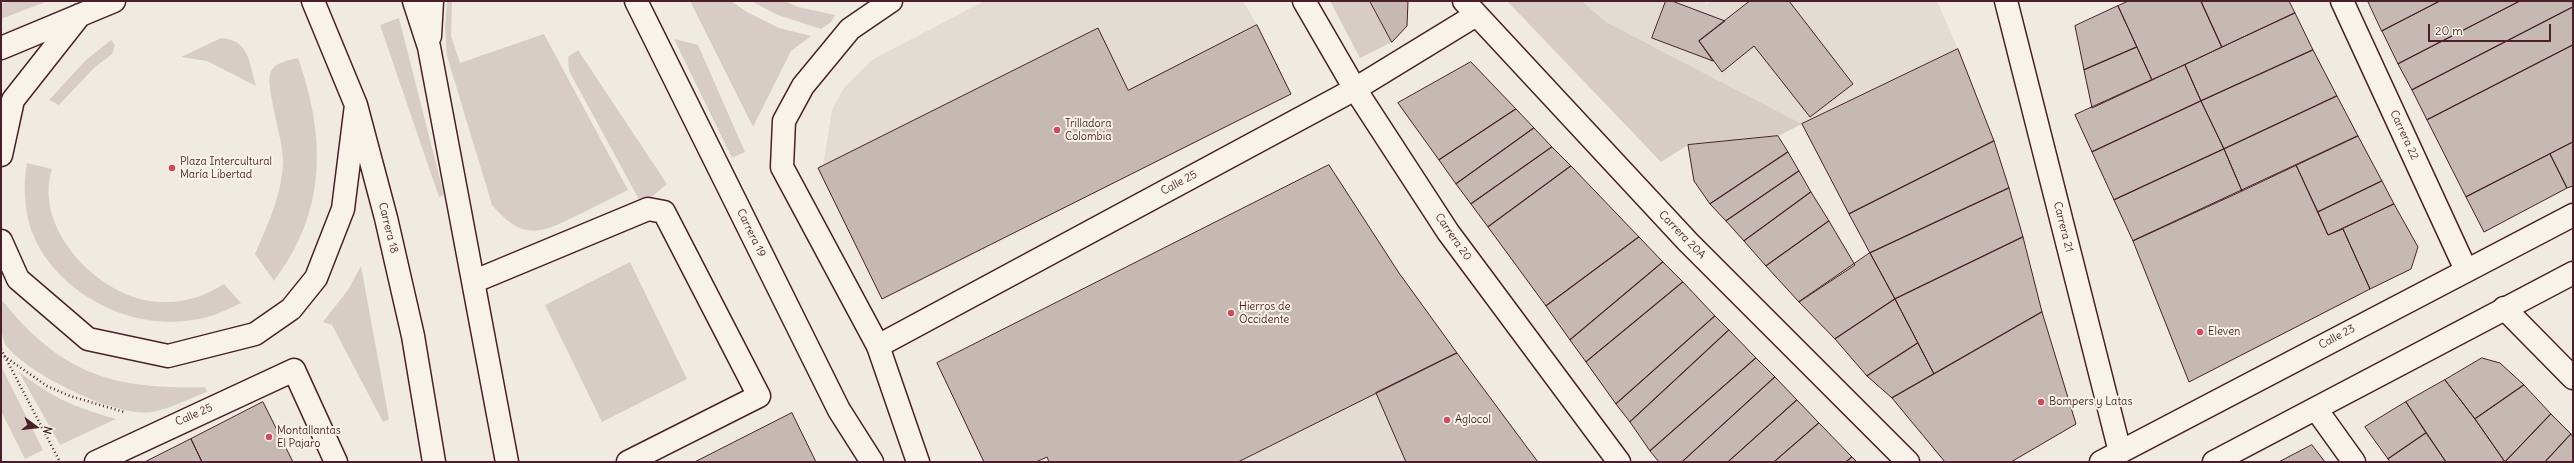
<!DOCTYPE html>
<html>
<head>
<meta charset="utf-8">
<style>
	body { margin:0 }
	#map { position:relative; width:2574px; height:463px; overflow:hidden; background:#f0ebe0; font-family:Delius,sans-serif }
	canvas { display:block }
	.frame { position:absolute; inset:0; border:2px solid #4a1f2b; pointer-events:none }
	.north { position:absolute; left:16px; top:407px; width:40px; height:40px; -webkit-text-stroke:3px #f7f3e8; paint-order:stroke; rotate:105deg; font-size:11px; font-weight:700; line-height:16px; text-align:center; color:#4a1f2b }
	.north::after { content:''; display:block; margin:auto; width:14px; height:18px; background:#4a1f2b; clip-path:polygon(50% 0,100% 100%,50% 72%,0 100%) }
	.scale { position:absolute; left:2428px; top:24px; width:123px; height:18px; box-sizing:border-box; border:2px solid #4a1f2b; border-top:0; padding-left:5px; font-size:12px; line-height:14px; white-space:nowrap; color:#4a1f2b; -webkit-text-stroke:3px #f7f3e8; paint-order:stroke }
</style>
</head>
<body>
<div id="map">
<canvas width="2574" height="463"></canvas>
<div class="frame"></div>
<div class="north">N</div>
<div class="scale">20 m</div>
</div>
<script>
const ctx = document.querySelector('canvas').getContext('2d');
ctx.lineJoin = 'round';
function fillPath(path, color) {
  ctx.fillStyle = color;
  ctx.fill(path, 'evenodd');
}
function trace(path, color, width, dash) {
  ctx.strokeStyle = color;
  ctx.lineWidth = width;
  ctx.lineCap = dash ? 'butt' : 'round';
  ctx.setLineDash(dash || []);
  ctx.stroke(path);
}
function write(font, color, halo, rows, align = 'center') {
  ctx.font = font + ' Delius,sans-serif';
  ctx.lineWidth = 4;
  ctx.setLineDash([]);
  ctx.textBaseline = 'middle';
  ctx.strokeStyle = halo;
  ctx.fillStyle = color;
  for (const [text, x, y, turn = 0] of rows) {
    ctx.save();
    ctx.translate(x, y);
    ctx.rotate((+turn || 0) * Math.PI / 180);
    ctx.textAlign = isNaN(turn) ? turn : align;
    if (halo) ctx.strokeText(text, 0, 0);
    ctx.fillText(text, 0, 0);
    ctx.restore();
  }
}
fillPath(new Path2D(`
	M984,1H1243L1257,25L1128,90L1097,28L823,166L832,110L844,88L872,60Z
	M1582,1H1705L1706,4L1711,1H1937L1958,49L1802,124L1606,22Z
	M1376,393L1406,462H1238Z`), '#e3dcd2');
fillPath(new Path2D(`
	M9,1H48L1,19V4Z
	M447,1H452L451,36L460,63L544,34L628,190C611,198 595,207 578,215C540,234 523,241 492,205L447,56L445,28Z
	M690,1H731L747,12L779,28L811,36L791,51L753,127Z
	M751,1H785L798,7L835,15L831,22L821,29L778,15Z
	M1330,1H1370L1392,42L1360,58Z
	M1507,1H1582L1606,22L1802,124L1778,136L1688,145L1661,162Z
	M399,18L444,195L439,197L380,25Z
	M221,38C250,40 249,63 256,86L207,61L181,57Z
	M674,39L698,45L745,152L732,158Z
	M111,40L115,45L112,54L94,68L59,105L49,100L86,60Z
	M578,50L667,184L642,205L569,71L568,57Z
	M298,58C326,138 327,211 274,281L255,254C268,224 282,195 283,161C283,139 266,89 270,74C274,62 287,61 298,58Z
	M27,163L52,169C32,230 102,301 161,302C186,303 204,296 224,284L241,303C230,308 219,314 208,317C193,321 171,323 156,321C100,316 38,273 27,214C24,197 24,180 27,163Z
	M630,262L687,379L602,422L545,305Z
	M361,266L389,419L383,422L332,325L323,322L348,290Z
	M1,299C60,373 112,390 205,387L207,392C189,398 170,409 152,412C117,418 25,373 5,344C0,332 1,313 1,299Z
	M1,366L43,450L25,459L1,411Z
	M19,372C55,399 72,406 116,419L60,445Z`), '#d8cdc6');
const building = new Path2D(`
	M1370,1H1408L1407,26L1392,42Z
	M1666,1H1672L1725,21L1699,41L1713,61L1652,38Z
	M1750,1H1789L1853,84L1810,117L1754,46L1722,72L1699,41Z
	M2129,1H2201L2222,47L2152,80L2118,6Z
	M2201,1H2289L2295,13L2222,47Z
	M2368,1H2440L2382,31Z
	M2440,1H2520L2398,64L2382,31Z
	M2520,1H2573V7L2412,90L2398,64Z
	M2118,6L2137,47L2084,70L2075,26Z
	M2573,7V45L2427,120L2412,90Z
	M2295,13L2313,50L2201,101L2185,65Z
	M1257,25L1291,94L882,299L818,168L1098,28L1128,90Z
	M2573,45V142L2466,197L2427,120Z
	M2137,47L2152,80L2092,108L2084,70Z
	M1958,49L1994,141L1849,214L1802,124Z
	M2313,50L2337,96L2224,149L2201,101Z
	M1471,62L1516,109L1439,160L1398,103Z
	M2185,65L2201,101L2092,152L2075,115Z
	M2337,96L2358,136L2242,191L2224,149Z
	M2201,101L2224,149L2114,200L2092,152Z
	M1516,109L1534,128L1456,184L1439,160Z
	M1534,128L1552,147L1471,204L1456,184Z
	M1778,136L1788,152L1710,204L1694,181L1688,145Z
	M2358,136L2382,181L2318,212L2296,165Z
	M1994,141L2009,188L1870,253L1849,214Z
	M2573,142V186L2567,188L2550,154Z
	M1552,147L1571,166L1488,227L1471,204Z
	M2224,149L2242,191L2133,241L2114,200Z
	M1788,152L1799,171L1726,221L1710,204Z
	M2550,154L2567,188L2484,232L2466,197Z
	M1329,165L1399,273L1457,353L1238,462H1049L1047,457L1036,462H984L937,363Z
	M2296,165L2328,235L2343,229L2370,289L2189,382L2133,241Z
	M1571,166L1639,237L1546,306L1488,227Z
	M1799,171L1811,192L1744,241L1726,221Z
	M2382,181L2394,204L2328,235L2318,212Z
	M2009,188L2023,237L1895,299L1870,253Z
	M1811,192L1829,221L1766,266L1744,241Z
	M2394,204L2418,247L2411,269L2370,289L2343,229Z
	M1829,221L1855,265L1799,302L1766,266Z
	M1639,237L1663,262L1570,340L1546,306Z
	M2023,237L2042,312L1934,374L1895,299Z
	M1870,253L1895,299L1835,339L1799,302Z
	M1663,262L1683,282L1586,362L1570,340Z
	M1683,282L1715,316L1616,404L1586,362Z
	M1895,299L1918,343L1867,376L1835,339Z
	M2042,312L2076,424L2011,462H1945L1892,398Z
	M1715,316L1729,330L1630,422L1616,404Z
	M1729,330L1756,358L1650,451L1630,422Z
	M1918,343L1934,374L1892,398L1867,376Z
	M1457,353L1526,446L1538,462H1406L1376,393Z
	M1756,358L1775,377L1682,462H1659L1650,451Z
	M2482,358L2500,363L2524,385L2475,419L2445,380Z
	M1775,377L1797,400L1728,462H1682Z
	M2445,380L2475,419L2505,462H2446L2406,402Z
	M2524,385L2551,414L2505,462L2475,419Z
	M1797,400L1819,423L1774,462H1728Z
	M263,402L293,462H202L191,439Z
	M2406,402L2426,433L2388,459L2365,427Z
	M792,413L816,462H695Z
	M2551,414L2571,434L2545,462H2505Z
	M1819,423L1852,457L1846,462H1774Z
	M2426,433L2446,462H2390L2388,459Z
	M2571,434L2573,437V462H2545Z
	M191,439L202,462H145Z
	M2312,445L2325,462H2279Z
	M1852,457L1857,462H1846Z`);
fillPath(building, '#c6b8b3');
trace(building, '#4a1f2b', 1);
const minor = new Path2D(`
	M414,1L429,47L507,462
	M1304,1L1355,89L1448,232L1619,462
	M1464,1L1688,242L1908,462
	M2006,1L2120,452
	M2342,1L2466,270
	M430,36L432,1
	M475,281L648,209L664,212L759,396L628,462
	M2504,308L2573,378
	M878,346L1355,89L1476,15
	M2316,409L2354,462
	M96,462L294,370L336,462`);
const major = new Path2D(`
	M313,1L356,105L386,218L413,336L434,462
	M636,1L839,410L872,462
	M891,1L850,29L803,86L784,121L782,167L878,346L918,462
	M1,48L114,1
	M1,155L13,100L80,15
	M1,241L18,279L88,339L168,356L255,334L291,309L316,278L343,209L356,105
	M2101,462L2573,215
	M2214,462L2573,273`);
trace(minor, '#4a1f2b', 25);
trace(major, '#4a1f2b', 25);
trace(new Path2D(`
	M1,349L60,462
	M4,356L47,386L70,396L124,412`), '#4a1f2b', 2.5, [1, 3]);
trace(minor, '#f7f3e8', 22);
trace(major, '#f7f3e8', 22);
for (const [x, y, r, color] of [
	[1057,130,4,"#d1495b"],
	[172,168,4,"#d1495b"],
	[1231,313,4,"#d1495b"],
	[2200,332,4,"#d1495b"],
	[2041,402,4,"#d1495b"],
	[1447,420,4,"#d1495b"],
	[269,437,4,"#d1495b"]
]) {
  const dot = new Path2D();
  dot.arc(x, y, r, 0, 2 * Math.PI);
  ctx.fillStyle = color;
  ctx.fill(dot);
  trace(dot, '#f7f3e8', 1.5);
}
write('11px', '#4a1f2b', '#f7f3e8', [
	["Trilladora",1065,124],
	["Colombia",1065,137],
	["Plaza Intercultural",180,162],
	["María Libertad",180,175],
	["Hierros de",1239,307],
	["Occidente",1239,320],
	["Eleven",2208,332],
	["Bompers y Latas",2049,402],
	["Aglocol",1455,420],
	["Montallantas",277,431],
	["El Pajaro",277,444]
], 'left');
write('11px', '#4a1f2b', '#f7f3e8', [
	["Carrera 22",2404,135,65],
	["Calle 25",1179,183,-28],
	["Carrera 21",2063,227,76],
	["Carrera 18",388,228,76],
	["Carrera 19",751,233,64],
	["Carrera 20A",1682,235,46],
	["Carrera 20",1453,237,55],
	["Calle 23",2337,337,-28],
	["Calle 25",194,415,-24]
]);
</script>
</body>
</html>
